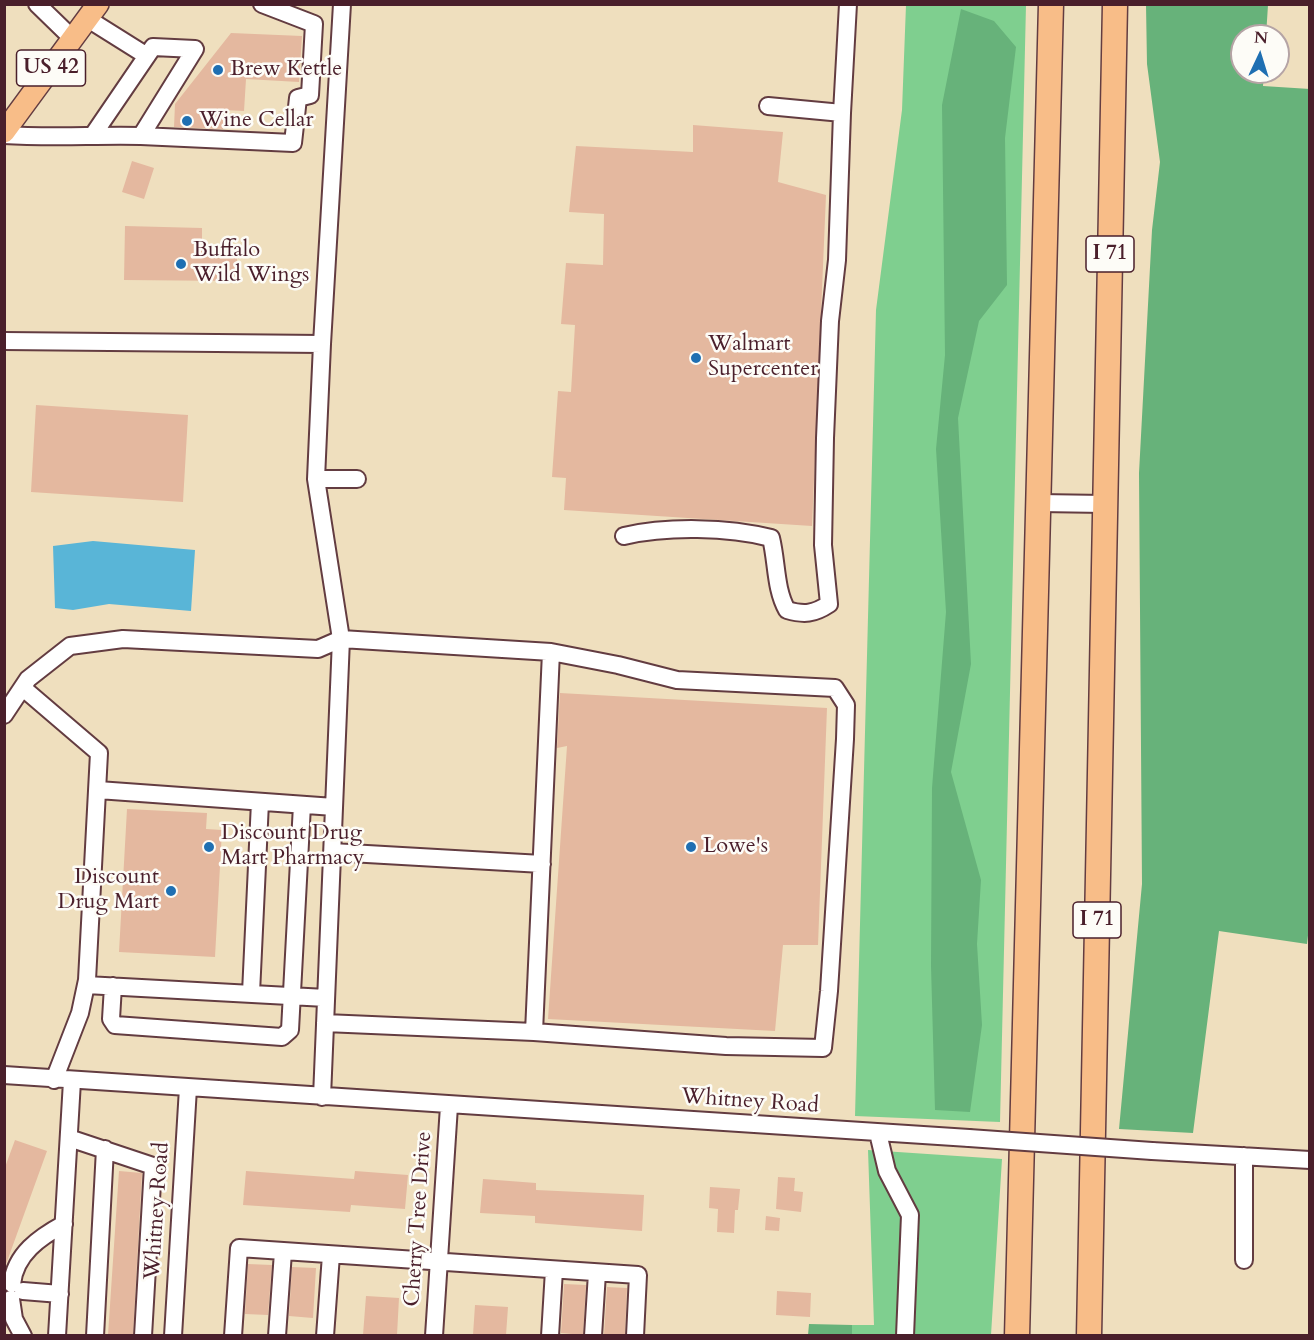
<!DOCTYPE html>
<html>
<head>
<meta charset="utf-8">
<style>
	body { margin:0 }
	#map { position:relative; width:1314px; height:1340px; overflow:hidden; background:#efdfbe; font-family:Cardo,serif }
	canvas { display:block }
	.frame { position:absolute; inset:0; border:6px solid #4a1f2b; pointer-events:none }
	.north { position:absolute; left:1230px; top:24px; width:60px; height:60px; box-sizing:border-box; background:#fdfcf7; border:2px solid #b5a4a5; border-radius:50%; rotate:4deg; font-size:16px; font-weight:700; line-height:24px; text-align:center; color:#4a1f2b }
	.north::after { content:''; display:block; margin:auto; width:21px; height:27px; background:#1f6fb2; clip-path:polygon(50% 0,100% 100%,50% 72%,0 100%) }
</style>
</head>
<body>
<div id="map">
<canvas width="1314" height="1340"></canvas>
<div class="frame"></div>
<div class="north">N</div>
</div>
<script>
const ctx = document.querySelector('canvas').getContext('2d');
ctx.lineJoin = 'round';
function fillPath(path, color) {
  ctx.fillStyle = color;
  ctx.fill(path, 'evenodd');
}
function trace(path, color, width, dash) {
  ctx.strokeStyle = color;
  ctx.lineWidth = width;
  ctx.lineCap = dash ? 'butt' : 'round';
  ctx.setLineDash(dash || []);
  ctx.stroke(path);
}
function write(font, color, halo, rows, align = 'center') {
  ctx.font = font + ' Cardo,serif';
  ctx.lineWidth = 5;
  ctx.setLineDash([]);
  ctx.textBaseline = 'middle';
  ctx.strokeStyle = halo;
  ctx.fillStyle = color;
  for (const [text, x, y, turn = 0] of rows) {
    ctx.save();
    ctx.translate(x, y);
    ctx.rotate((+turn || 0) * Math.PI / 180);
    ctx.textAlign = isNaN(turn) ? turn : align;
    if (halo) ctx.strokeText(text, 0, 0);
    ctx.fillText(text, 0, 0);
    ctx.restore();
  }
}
fillPath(new Path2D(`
	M906,5H1026L1000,1122L855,1116L876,310L902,110Z
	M868,1150L1002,1159L991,1335L852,1336V1325H874Z`), '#7fcf8f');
fillPath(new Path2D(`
	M1146,5H1268L1266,36H1242V72H1264L1263,86L1310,89L1309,927L1307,944L1219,931L1193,1133L1119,1129L1142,884L1139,473L1152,230L1160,162L1147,64Z
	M961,9L994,21L1016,47L1005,138L1007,285L979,321L958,418L971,664L951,772L981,880L977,944L982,1025L970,1112L935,1110L931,966L932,788L946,612L936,449L945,355L942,105Z
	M809,1324L852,1325V1335H808Z`), '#67b27a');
fillPath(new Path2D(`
	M93,541L195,550L191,611L109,604L73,610L55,608L53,546Z`), '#59b5d7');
fillPath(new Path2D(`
	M231,33L302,36L299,82L246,79L244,111L224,110L223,129L174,127L175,104Z
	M693,125L783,132L778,182L826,195L812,526L564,510L566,478L552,477L558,391L571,392L575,325L561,324L566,263L603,265L604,214L569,212L576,146L693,152Z
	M132,161L154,168L144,199L122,192Z
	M125,226L202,228V248H238L235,281L124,280Z
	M36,405L188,415L183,502L31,492Z
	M560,693L827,708L818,945H783L775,1031L548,1019L567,746L557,748Z
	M127,809L207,813L206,829L222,830L215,957L119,952Z
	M15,1140L47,1151L5,1267L4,1170Z
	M119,1171L142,1173L133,1335H108Z
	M246,1171L354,1179L355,1171L408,1175L405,1209L351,1205L350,1212L243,1205Z
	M778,1177L795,1178L794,1191L803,1192L801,1212L776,1209Z
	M483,1179L536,1183V1190L644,1195L642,1231L535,1223V1216L480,1213Z
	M710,1187L740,1189L738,1210H735L734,1233L717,1232L718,1209L709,1208Z
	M766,1216L780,1218L779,1231L765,1230Z
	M248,1264L272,1265L268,1315L245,1314Z
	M292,1267L316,1268L313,1318L289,1316Z
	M564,1284L586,1285L583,1335L561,1333Z
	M607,1287L627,1288L625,1335H604Z
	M777,1291L811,1293L810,1317L776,1315Z
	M366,1296L399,1298L397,1335H363Z
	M475,1305L508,1307L506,1335H473Z`), '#e4b89f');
const minor = new Path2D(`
	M37,4L73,39
	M88,19L147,56
	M768,106L842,113L848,4
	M4,135C50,138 95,135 141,136L195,49L153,47L93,135
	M141,136L293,143L298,98L310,95L314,24L262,4
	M4,341L322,344L342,4
	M322,344L316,479H357
	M316,479L341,639L322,1097
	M1039,503L1105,504
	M624,536C667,526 728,527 771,538C777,562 775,589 787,610C804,615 814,614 829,604L823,545L825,438L830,321L837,260L842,113
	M23,688L99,753L87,980L80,1013L54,1080
	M4,715L28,679L70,646L123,639L318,649L341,639L551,652L618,665L677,680L835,688L846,705L845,739L829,991L823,1048L726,1046L534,1032
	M98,790L334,807
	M332,852L542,864
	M86,985L326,998
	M113,986L111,1019L115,1025L282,1037L290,1030L302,805
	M251,993L260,802
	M325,1023L534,1032L551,652
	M4,1075L969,1138
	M878,1133L887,1171L910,1215L905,1336
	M69,1138L153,1166L143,1336
	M1152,1151L1310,1160
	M1244,1260V1156
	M12,1284C15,1254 40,1237 64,1224
	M23,1291L60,1294
	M11,1299L14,1319L23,1336
	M57,1336L72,1081
	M95,1336L105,1149
	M173,1336L188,1088
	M233,1336L239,1248L638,1275L635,1336
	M277,1336L283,1252
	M325,1336L331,1255
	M434,1336L449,1106
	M550,1336L554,1270
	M593,1336L597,1273`);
const major = new Path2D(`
	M4,132L98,4`);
const highway = new Path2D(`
	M1017,1336L1051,4
	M1089,1336L1115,4`);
trace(minor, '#633c41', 20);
trace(major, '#633c41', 24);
trace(highway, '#633c41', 27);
trace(minor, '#fff', 16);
trace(major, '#f8bd88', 21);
trace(highway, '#f8bd88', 24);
const minorBridge = new Path2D(`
	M969,1138L1152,1151`);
trace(minorBridge, '#633c41', 20, []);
trace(minorBridge, '#fff', 16);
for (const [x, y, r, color] of [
	[218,70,6,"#1f6fb2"],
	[187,121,6,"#1f6fb2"],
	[181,264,6,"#1f6fb2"],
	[696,358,6,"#1f6fb2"],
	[209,847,6,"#1f6fb2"],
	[691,847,6,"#1f6fb2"],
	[171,891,6,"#1f6fb2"]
]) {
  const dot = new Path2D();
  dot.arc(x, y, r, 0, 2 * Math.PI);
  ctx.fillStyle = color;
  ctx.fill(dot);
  trace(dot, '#fdfcf7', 2);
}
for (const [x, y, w] of [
	[51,68,69],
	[1110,254,48],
	[1097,920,48]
]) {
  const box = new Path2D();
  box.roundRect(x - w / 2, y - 18, w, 36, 4.5);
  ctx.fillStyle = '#fdfcf7';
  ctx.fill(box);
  trace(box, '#4a1f2b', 1.5);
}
write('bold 21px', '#4a1f2b', null, [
	["US 42",51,68],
	["I 71",1110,254],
	["I 71",1097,920]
]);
write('22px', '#4a1f2b', '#fdfcf7', [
	["Brew Kettle",230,70],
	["Wine Cellar",199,121],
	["Buffalo",193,251],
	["Wild Wings",193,276],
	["Walmart",708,345],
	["Supercenter",708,370],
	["Discount Drug",221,834],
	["Mart Pharmacy",221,859],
	["Lowe's",703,847],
	["Discount",159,878,"right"],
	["Drug Mart",159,903,"right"]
], 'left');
write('22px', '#4a1f2b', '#fdfcf7', [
	["Whitney Road",750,1102,4],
	["Whitney Road",158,1211,-86],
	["Cherry Tree Drive",419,1219,-86]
]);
</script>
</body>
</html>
